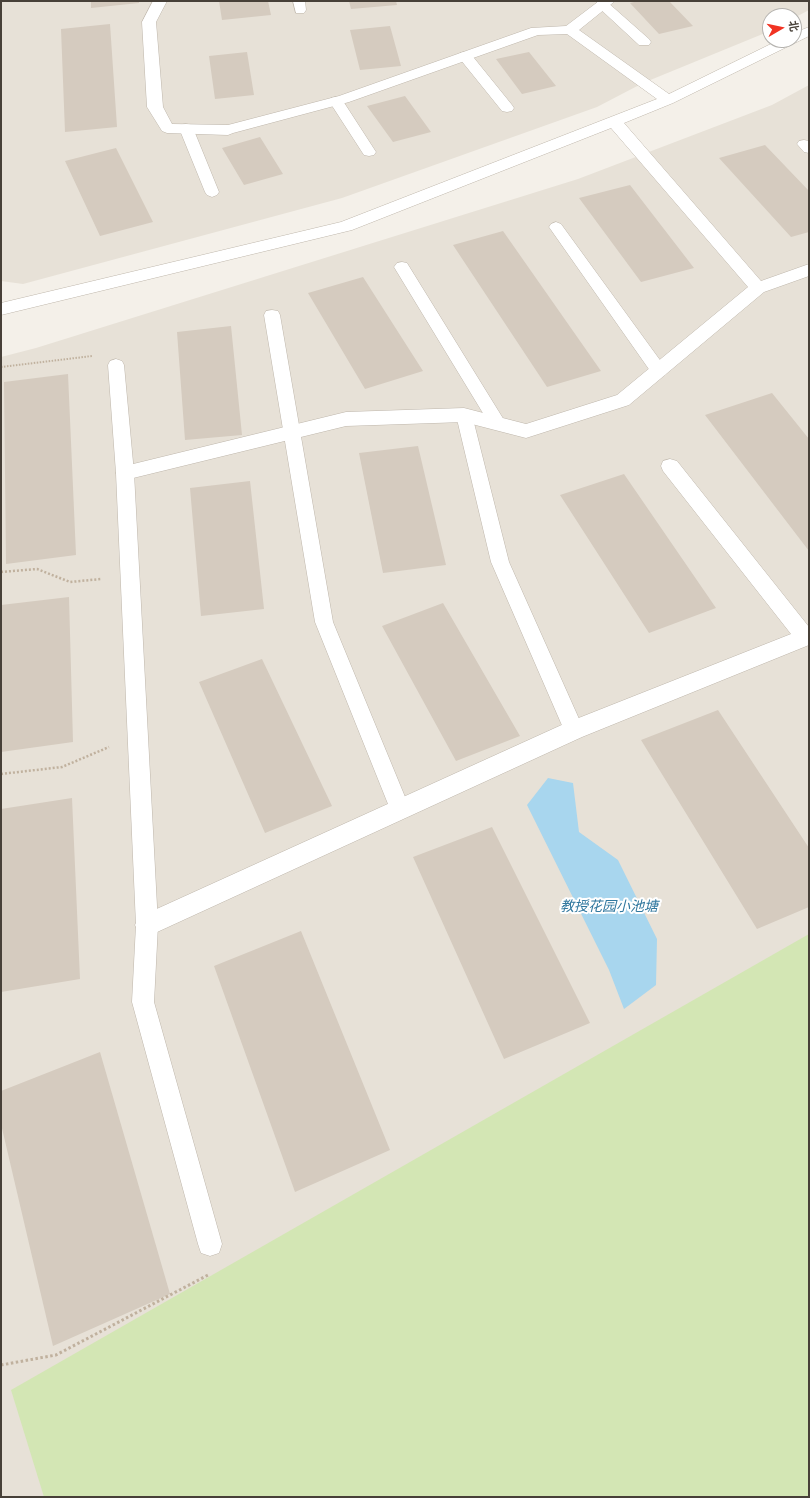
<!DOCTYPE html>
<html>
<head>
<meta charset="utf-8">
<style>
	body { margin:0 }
	#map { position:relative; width:810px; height:1498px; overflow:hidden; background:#f4f0e9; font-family:"Fira Sans","Noto Sans SC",sans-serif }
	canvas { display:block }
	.frame { position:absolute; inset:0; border:2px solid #474038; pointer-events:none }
	.north { position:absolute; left:762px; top:8px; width:40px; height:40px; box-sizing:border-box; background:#fff; border:1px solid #b5b3af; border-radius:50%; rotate:81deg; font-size:11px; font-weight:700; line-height:16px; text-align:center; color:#474038 }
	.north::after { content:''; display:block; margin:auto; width:14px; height:18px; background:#f13323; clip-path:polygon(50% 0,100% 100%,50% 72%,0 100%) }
</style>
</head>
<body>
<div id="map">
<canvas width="810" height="1498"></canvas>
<div class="frame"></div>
<div class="north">北</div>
</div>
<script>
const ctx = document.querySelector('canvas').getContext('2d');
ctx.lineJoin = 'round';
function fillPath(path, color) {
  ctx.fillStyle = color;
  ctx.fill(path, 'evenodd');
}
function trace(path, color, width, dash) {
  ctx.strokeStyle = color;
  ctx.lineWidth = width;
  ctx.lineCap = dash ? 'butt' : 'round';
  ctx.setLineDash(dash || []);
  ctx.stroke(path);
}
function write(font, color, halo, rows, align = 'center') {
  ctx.font = font + ' "Fira Sans","Noto Sans SC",sans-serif';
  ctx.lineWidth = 4;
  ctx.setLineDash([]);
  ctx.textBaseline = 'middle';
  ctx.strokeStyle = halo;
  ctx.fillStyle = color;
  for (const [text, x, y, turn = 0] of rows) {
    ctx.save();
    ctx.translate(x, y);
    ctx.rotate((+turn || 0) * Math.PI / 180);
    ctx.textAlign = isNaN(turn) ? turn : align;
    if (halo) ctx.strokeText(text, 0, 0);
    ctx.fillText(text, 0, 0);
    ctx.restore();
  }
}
fillPath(new Path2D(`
	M1,1H809V10L794,18V16H770V31L643,83L597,107L342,198L23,284L1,281Z
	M809,85V1497H1V357L36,348L578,179L772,105Z`), '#e7e1d7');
fillPath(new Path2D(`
	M809,934V1497H44L11,1390Z`), '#d3e6b4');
fillPath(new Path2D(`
	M548,778L573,783L579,832L618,860L657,939L656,985L624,1009L609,970L527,805Z`), '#a8d6ee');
fillPath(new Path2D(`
	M91,1H139V3L91,8Z
	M219,1H268L271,15L222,20Z
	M349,1H396L397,5L351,9Z
	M638,1H669L693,26L659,34L630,3Z
	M110,24L117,127L65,132L61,29Z
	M390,26L401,66L360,70L350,30Z
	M247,52L254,95L215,99L209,56Z
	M529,52L556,86L522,94L496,59Z
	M405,96L431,132L393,142L367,106Z
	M260,137L283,174L244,185L222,148Z
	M765,145L809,191V232L791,237L719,158Z
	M116,148L153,222L100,236L65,161Z
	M630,185L694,268L641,282L579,198Z
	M503,231L601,371L547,387L453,245Z
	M363,277L423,371L365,389L308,293Z
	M231,326L242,435L185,440L177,332Z
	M68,374L76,555L6,564L4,382Z
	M772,393L809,439V551L705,415Z
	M418,446L446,565L383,573L359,453Z
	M624,474L716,608L649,633L560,495Z
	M250,481L264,609L201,616L190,488Z
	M69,597L73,742L1,752V605Z
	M443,603L520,736L456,761L382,626Z
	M262,659L332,806L265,833L199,682Z
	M718,710L809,848V907L757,929L641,740Z
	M72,798L80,979L1,992V809Z
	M492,827L590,1023L504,1059L413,857Z
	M301,931L390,1150L295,1192L214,966Z
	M100,1052L170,1294L53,1346L1,1124V1091Z`), '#d5cbbf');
const service = new Path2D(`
	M293,1H305L306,10L304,13H296Z
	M598,1H606L649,39L651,42L649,45H639L598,7L596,4Z
	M465,52L470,53L512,105L514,108L512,111L507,112L502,111L460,59L458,56L460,53Z
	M336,97L341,98L343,101L376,152L374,155L369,156L364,155L362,152L329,101L331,98Z
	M186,124L191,125L193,128L219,192L217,195L212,197L207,195L205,192L179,128L181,125Z
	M804,140L809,141V153L804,152L797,144L799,141Z
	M556,222L561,224L665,367L667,371L665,375L659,377L653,375L549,227L551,224Z
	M402,262L407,263L504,420L506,424L504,428L498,430L492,428L394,267L397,263Z
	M272,310L278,311L280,315L333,622L410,809L407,815L400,818L393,815L390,809L315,622L264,315L266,311Z
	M116,359L122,361L124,365L134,473L158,925L154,1002L222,1244L219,1253L210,1256L201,1253L198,1244L132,1002L136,925L116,473L108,365L110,361Z
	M464,409L470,411L472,415L509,562L584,730L581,736L574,738L567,736L564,730L491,562L456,415L458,411Z`);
const minor = new Path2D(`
	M153,1H167L156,22L163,107L172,124L228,125L339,96L531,28L566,26L599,1H615L579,30L669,94L779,40H794V33L809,27V36L673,103L624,123L761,281L809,264V276L764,292L629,405L526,438L464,422L346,426L125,480L118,478L116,473L118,468L125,466L346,412L464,408L526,424L617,395L748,287L611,128L352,230L1,315V303L341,222L657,99L567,34L538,35L349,102L233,133L228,135L167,133L162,131L147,107L142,22Z
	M670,459L677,461L809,627V645L582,737L155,933L147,936L139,933L135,925L139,917L566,723L791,634L663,471L661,466L663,461Z`);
trace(service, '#bfb7ac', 1);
trace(minor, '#bfb7ac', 1);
trace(new Path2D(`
	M1,367L92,356`), '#c0b19e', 2, [1.5, 1.5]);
trace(new Path2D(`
	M1,572L37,569L70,582L101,579
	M1,774L62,767L109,747`), '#c0b19e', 2.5, [2, 2]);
trace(new Path2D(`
	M1,1365L56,1355L208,1275`), '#c0b19e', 3, [2.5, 2.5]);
fillPath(service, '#fff');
fillPath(minor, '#fff');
write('italic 14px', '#31789f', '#fff', [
	["教授花园小池塘",609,907]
]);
</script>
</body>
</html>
